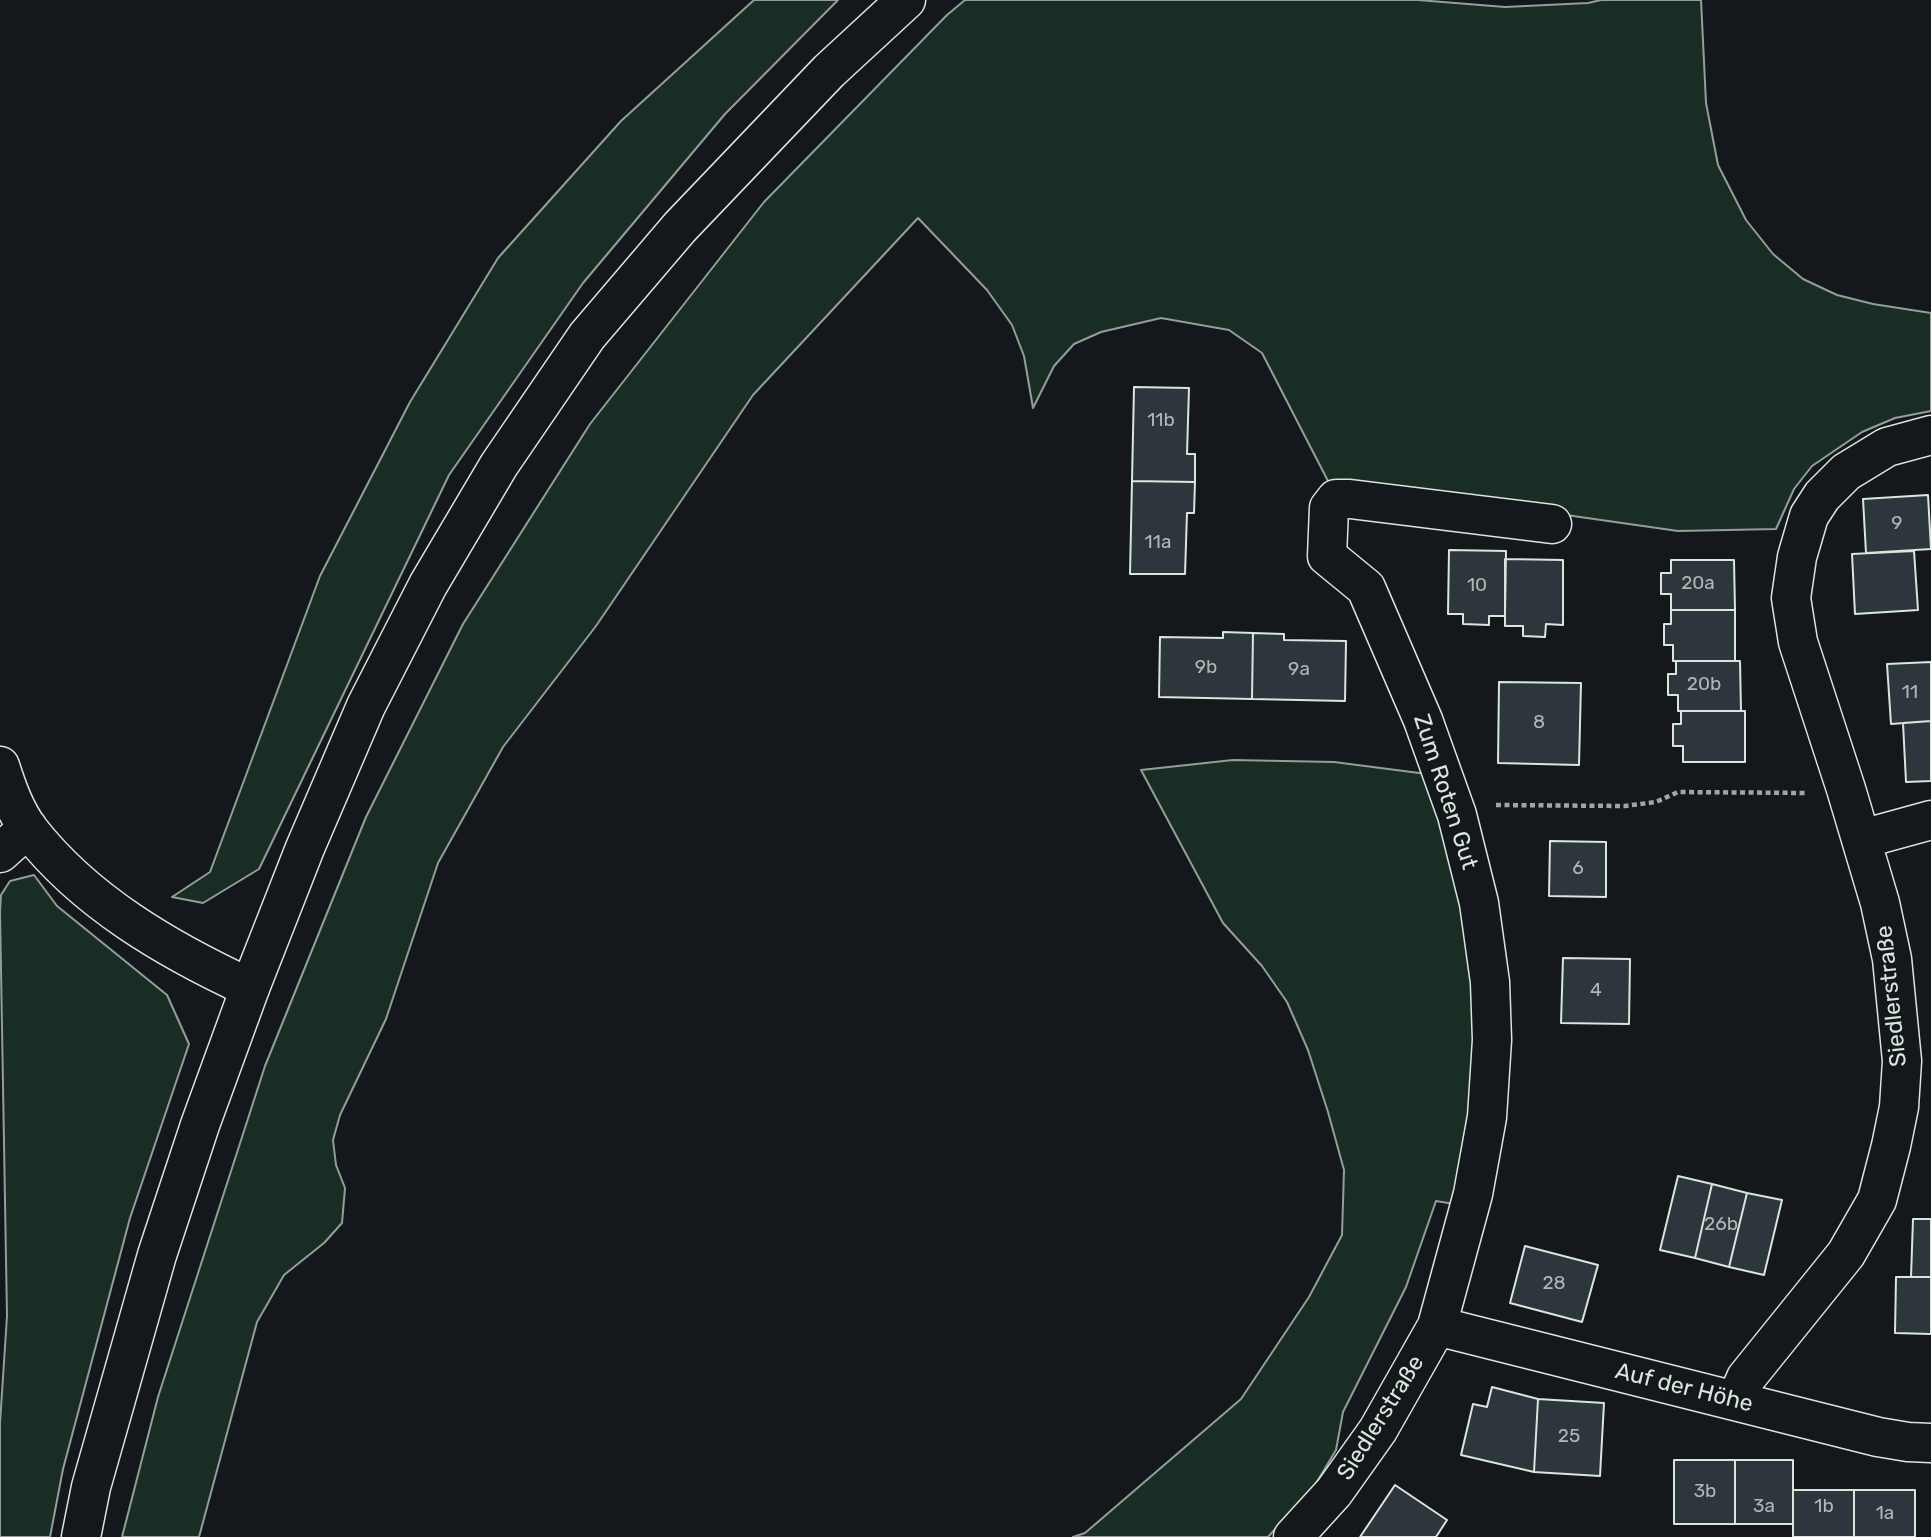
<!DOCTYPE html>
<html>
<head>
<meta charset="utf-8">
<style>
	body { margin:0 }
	canvas { display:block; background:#14181c }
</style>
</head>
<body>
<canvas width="1931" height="1537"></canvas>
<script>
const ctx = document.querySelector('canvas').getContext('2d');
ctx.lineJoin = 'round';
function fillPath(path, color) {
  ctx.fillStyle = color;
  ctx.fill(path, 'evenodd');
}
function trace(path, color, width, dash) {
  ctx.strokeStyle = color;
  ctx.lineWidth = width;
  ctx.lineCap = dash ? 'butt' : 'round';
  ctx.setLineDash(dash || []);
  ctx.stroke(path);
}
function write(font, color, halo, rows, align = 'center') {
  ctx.font = font + ' Rubik,sans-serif';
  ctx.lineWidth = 5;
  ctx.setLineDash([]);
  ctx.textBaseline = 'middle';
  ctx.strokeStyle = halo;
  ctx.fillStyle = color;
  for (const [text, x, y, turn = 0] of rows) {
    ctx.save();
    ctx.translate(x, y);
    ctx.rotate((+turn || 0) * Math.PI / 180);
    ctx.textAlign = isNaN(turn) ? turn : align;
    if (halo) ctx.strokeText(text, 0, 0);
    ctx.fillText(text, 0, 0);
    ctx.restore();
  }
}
const green = new Path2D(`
	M754,0H838L725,114L583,283L449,475L259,869L203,903L172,897L210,872L320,576L410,402L498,258L621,121Z
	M965,0H1418L1505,7L1588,3L1601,0H1701L1706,103L1718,165L1746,220L1773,254L1803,279L1837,295L1873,304L1931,313V411L1895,418L1862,432L1812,466L1794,489L1776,529L1678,531L1328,481L1262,353L1229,330L1161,318L1101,332L1074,344L1054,366L1033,408L1024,356L1012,325L987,290L918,218L753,395L596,626L503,747L438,863L386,1019L340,1115L333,1140L336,1165L345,1188L342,1223L324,1243L284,1275L257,1322L199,1537H122L158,1397L265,1066L366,817L463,624L590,424L764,202L947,15Z
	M1233,760L1334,762L1427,774L1469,918L1476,1062L1454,1204L1436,1201L1406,1287L1343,1412L1336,1450L1315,1485L1268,1537H1073L1085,1533L1241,1399L1309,1297L1342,1235L1344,1170L1328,1112L1308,1050L1287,1002L1262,966L1223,923L1141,770Z
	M34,875L57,906L167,995L189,1044L130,1218L63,1469L50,1537H0V1423L7,1316L0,912L1,895L10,881Z`);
fillPath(green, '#1a2d24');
trace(green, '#939e99', 2);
const building = new Path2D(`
	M1134,387L1189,388L1187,454H1195V482L1132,481Z
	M1132,481L1195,482L1194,513H1187L1185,574H1130Z
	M1928,495L1931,549L1866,553L1863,499Z
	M1449,550L1506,551L1505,616H1489V625L1463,624V614H1448Z
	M1914,551L1918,610L1855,614L1852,554Z
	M1505,559L1563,560V625L1546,624L1545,637L1523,636V626H1505Z
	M1671,560H1734L1735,610H1671V594H1661V573H1671Z
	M1671,610H1735V661H1673V645H1664V624H1671Z
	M1223,632L1253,633L1252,699L1159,697L1160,637L1223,638Z
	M1253,633L1284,634V640L1346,641L1345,701L1252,699Z
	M1676,661H1740L1741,711H1678V695H1668V674H1676Z
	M1931,662V721L1891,724L1887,664Z
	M1499,682L1581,683L1579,765L1498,763Z
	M1681,711H1745V762H1683V746H1673V724H1681Z
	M1931,721V781L1906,782L1903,723Z
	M1550,841L1606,842V897L1549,896Z
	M1563,958L1630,959L1629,1024L1561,1023Z
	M1678,1176L1712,1184L1695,1258L1660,1250Z
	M1712,1184L1747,1193L1729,1267L1695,1258Z
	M1747,1193L1782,1200L1764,1275L1729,1267Z
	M1913,1219H1931V1277H1911Z
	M1525,1246L1598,1265L1582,1322L1510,1303Z
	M1896,1277H1931V1334L1895,1333Z
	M1492,1387L1538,1399L1534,1472L1461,1455L1473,1404L1487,1407Z
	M1538,1399L1604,1403L1600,1476L1534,1472Z
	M1674,1460H1735V1524H1674Z
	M1735,1460H1793V1524H1735Z
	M1395,1485L1447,1520L1436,1537H1360Z
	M1793,1490H1854V1537H1793Z
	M1854,1490H1915V1537H1854Z`);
fillPath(building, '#2c363c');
trace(building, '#d8e6dc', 2);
const minor = new Path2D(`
	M0,766C7,788 15,811 29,830C85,902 168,950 250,988
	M1862,839L1931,820
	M0,853L28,828
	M1437,1326L1878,1437L1908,1442L1931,1443
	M1736,1401L1746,1378L1846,1254L1877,1200L1891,1146L1899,1107L1902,1061L1892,959L1880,903L1846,789L1798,642L1791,598L1797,557L1809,516L1822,496L1846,472L1887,447L1931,435
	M1293,1537L1334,1492L1378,1430L1437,1326L1473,1194L1487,1117L1492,1040L1490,982L1479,903L1457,815L1423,720L1366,588L1327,556L1329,508L1336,499H1350L1552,524`);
const major = new Path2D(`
	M81,1537L91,1487L157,1255L200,1125L250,988L305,848L366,706L428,585L499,465L587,336L680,227L829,71L906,0`);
trace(minor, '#d8e6dc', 41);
trace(major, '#d8e6dc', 41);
trace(new Path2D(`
	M1496,805L1625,806L1656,802L1678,792L1806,793`), '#9da8a2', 4.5, [5, 3.5]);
trace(minor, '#14181c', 38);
trace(major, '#14181c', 38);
write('19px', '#adbab4', null, [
	["11b",1161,421],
	["9",1897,524],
	["11a",1158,543],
	["20a",1698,584],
	["10",1477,586],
	["9b",1206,668],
	["9a",1299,670],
	["20b",1704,685],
	["11",1910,693],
	["8",1539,723],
	["6",1578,869],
	["4",1596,991],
	["26b",1721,1225],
	["28",1554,1284],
	["25",1569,1437],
	["3b",1705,1492],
	["3a",1764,1507],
	["1b",1824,1507],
	["1a",1885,1514]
]);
write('23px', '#d8e6dc', '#14181c', [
	["Zum Roten Gut",1445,792,72],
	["Siedlerstraße",1892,996,-96],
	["Auf der Höhe",1684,1388,14],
	["Siedlerstraße",1381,1418,-58]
]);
</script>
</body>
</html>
